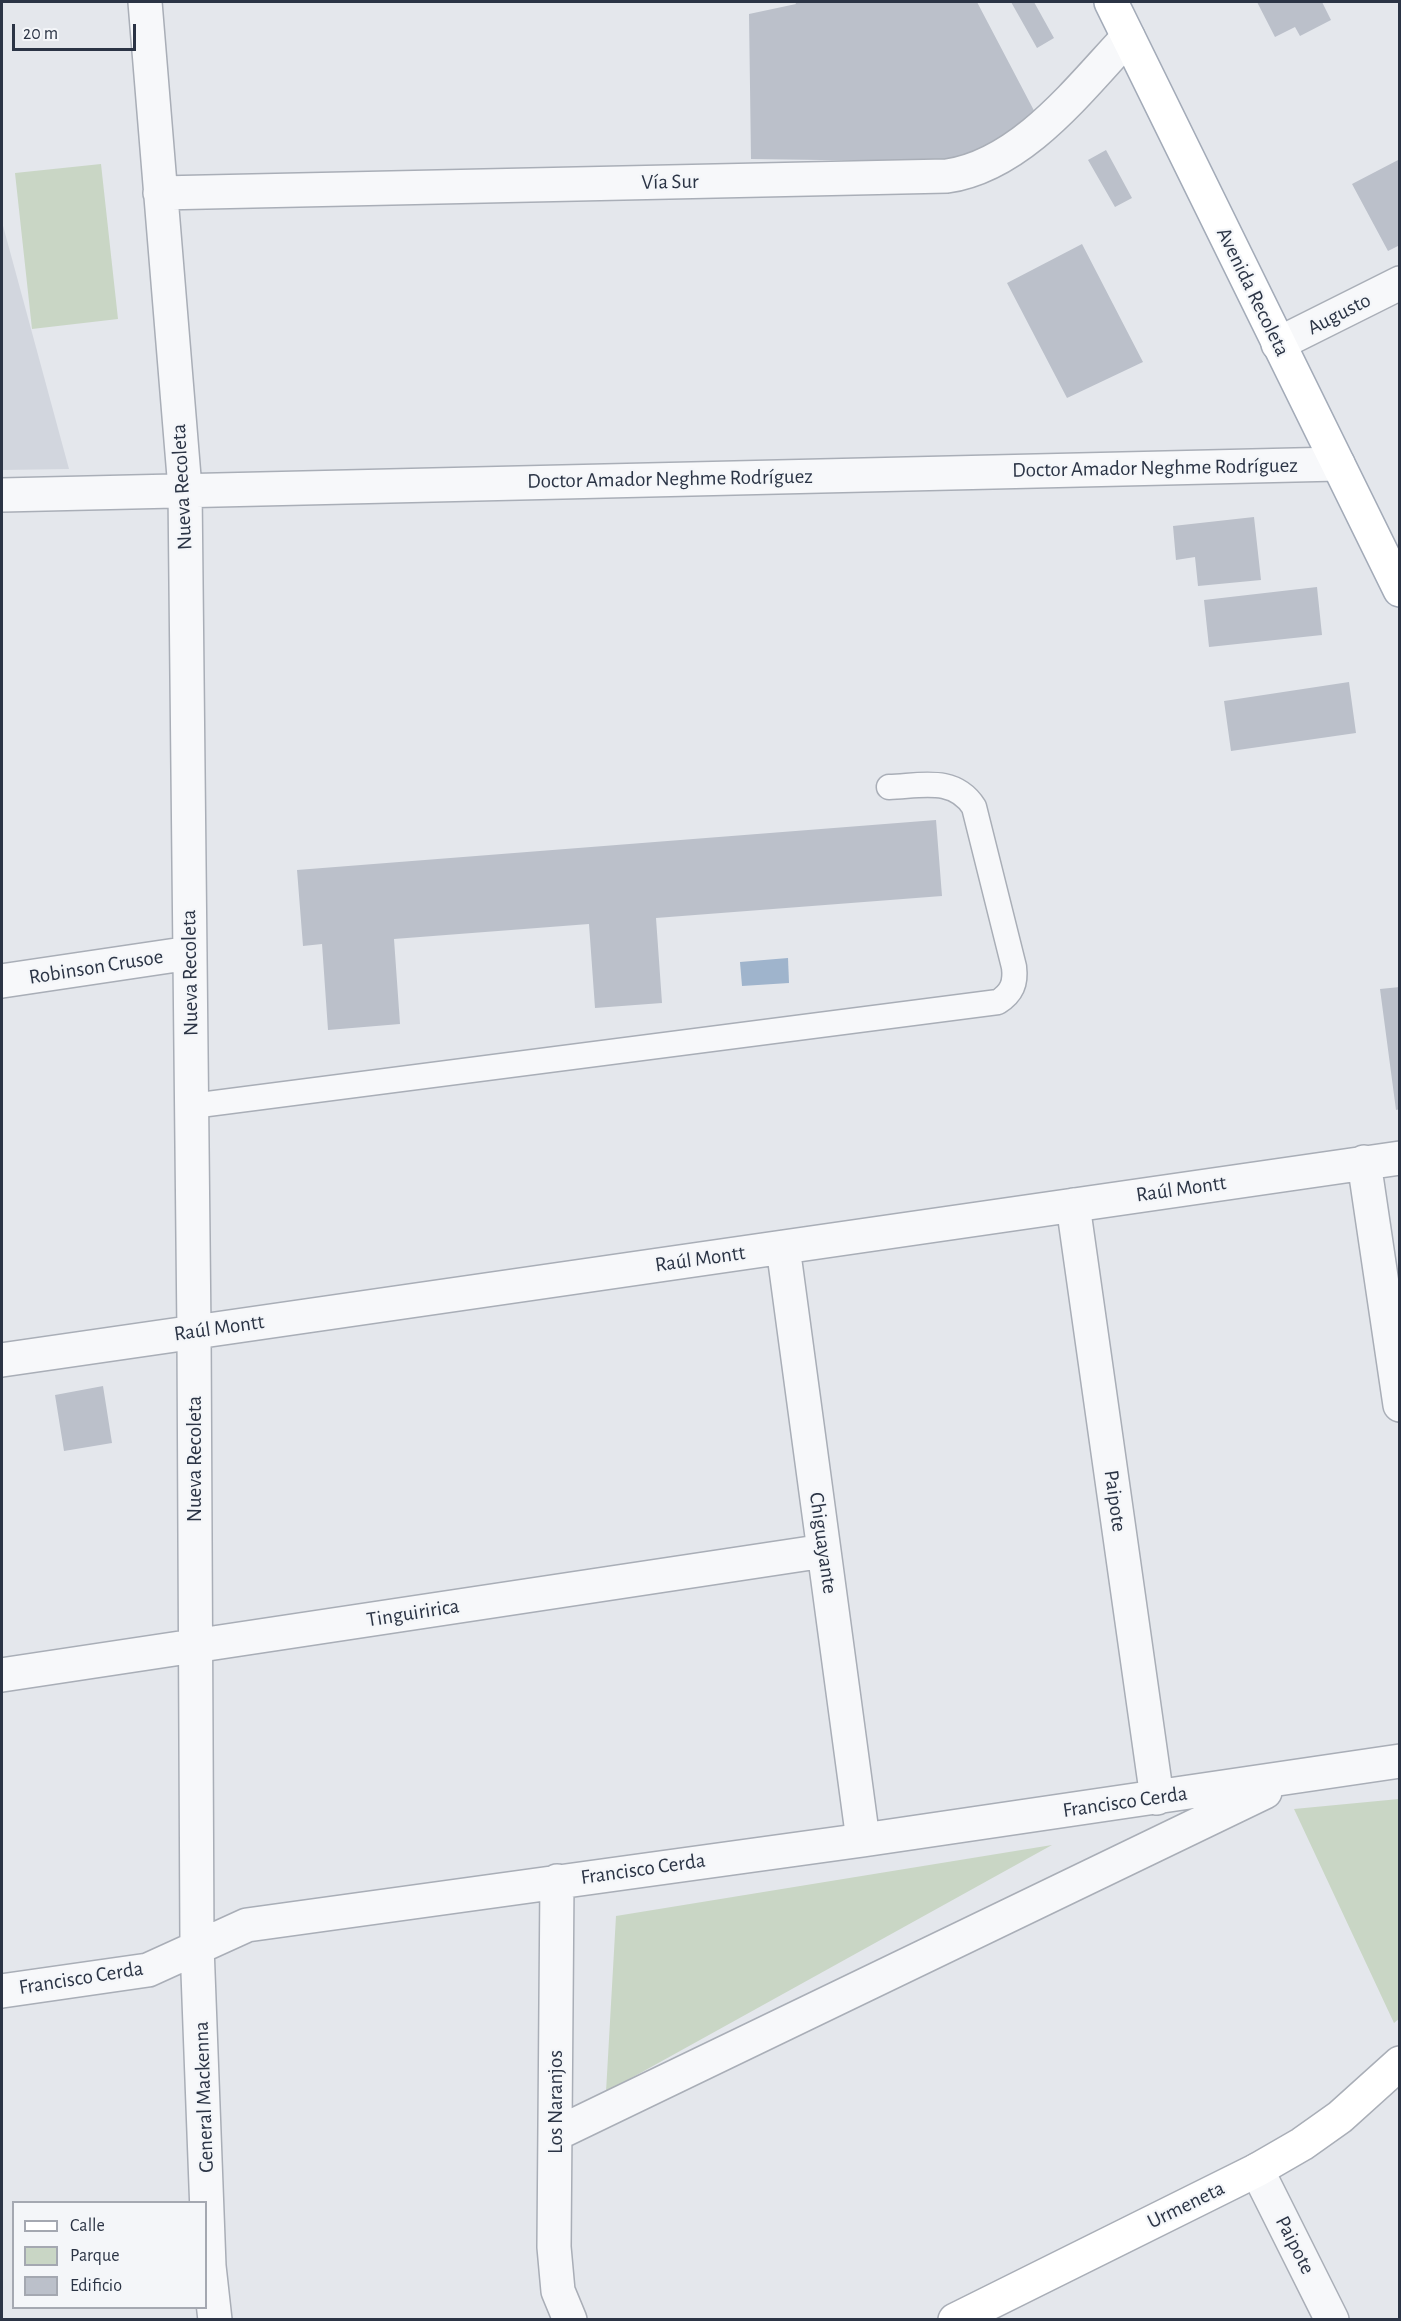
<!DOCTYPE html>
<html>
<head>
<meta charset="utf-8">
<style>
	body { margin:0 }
	#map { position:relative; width:1401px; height:2321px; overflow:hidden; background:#e4e7ec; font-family:"Alegreya Sans",sans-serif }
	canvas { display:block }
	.frame { position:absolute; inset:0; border:3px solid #2b3445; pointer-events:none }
	.legend { position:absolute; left:12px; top:2201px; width:195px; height:108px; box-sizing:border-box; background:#f4f6f9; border:2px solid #a4a8b1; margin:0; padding:8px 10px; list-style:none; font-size:18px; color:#2b3445 }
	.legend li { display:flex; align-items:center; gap:12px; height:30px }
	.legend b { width:30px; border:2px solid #a4a8b1 }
	.scale { position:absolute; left:12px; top:24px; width:124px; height:27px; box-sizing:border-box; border:3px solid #2b3445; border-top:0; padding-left:8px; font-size:18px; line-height:21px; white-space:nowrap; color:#2b3445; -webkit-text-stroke:4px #f4f6f9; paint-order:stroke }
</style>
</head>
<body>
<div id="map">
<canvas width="1401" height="2321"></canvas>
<div class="frame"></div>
<ul class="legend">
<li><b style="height:8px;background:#fff"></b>Calle</li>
<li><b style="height:16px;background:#c9d6c5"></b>Parque</li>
<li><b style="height:16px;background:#bbc0ca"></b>Edificio</li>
</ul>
<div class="scale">20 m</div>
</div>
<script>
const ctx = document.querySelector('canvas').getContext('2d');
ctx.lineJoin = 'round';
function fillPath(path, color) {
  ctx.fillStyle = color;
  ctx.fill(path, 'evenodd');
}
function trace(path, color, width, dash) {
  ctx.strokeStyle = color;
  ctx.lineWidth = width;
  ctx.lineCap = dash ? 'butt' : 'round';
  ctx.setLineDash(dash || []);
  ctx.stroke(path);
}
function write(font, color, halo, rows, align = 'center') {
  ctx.font = font + ' "Alegreya Sans",sans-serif';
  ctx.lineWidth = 4.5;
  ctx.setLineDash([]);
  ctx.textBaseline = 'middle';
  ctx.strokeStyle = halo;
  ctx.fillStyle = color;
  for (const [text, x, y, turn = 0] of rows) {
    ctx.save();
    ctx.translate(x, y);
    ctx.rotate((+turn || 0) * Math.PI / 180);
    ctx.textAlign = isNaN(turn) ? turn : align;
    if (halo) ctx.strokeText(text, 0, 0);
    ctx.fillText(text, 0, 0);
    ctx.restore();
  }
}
fillPath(new Path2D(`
	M2,222L69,469L2,470Z`), '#d2d6de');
fillPath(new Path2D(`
	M101,164L118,319L32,329L15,173Z
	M1399,1799L1400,2018L1394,2023L1294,1809Z
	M1052,1845L606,2092L616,1916Z`), '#c9d6c5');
fillPath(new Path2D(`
	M788,958L789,983L742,986L740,962Z`), '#9fb4cc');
fillPath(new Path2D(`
	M795,2H977L1040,122L962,162L751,159L749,14L796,4Z
	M1011,2H1034L1054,38L1037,48Z
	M1257,2H1322L1331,20L1300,36L1295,27L1275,37Z
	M1106,150L1132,198L1115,207L1088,160Z
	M1400,159V245L1388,251L1352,184Z
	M1082,244L1143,362L1067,398L1007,283Z
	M1254,517L1261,580L1198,586L1195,557L1176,560L1173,526Z
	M1317,587L1322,635L1209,647L1204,600Z
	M1349,682L1356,733L1231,751L1224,701Z
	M936,820L942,896L656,918L662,1003L595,1008L589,924L394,939L400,1024L328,1030L322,944L303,946L297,870Z
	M1400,987V1109L1396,1110L1380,989Z
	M103,1386L112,1443L64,1451L55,1395Z`), '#bbc0ca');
const lane = new Path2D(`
	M192,1106L998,1002C1012,993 1016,983 1014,967L974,807C954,776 921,786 889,787`);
const street = new Path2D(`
	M145,2L185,489L194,1332L197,1946L209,2266L215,2320
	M160,193L947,176C1022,165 1079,89 1128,37
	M1278,344L1400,283
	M2,495L1338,464
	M2,981L190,953
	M1364,1162L1400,1405
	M1073,1205L1157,1798
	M783,1247L863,1840
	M2,1360L1400,1158
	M2,1675L824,1551
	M557,1881L554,2247L558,2291L570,2320
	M2,1991L148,1970L247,1925L863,1840L1400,1761
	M556,2134L1265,1792
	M1257,2170L1332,2320`);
const secondary = new Path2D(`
	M955,2320L1257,2170L1302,2144L1340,2117L1400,2063`);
const primary = new Path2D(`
	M1111,2L1400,590`);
trace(lane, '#a9aeb7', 27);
trace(street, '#a9aeb7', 36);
trace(secondary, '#a9aeb7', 36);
trace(primary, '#a3abb8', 36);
trace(lane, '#f7f8fa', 24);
trace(street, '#f7f8fa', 33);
trace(secondary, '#fff', 33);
trace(primary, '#fff', 33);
write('21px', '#2b3445', '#f4f6f9', [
	["Vía Sur",670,182,-1],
	["Avenida Recoleta",1253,292,64],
	["Augusto",1339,314,-27],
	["Doctor Amador Neghme Rodríguez",1155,468,-1],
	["Doctor Amador Neghme Rodríguez",670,479,-1],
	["Nueva Recoleta",182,487,-93],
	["Robinson Crusoe",96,967,-9],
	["Nueva Recoleta",190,973,-91],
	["Raúl Montt",1181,1189,-8],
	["Raúl Montt",700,1259,-8],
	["Raúl Montt",219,1328,-8],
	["Nueva Recoleta",195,1459,-90],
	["Paipote",1115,1501,82],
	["Chiguayante",823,1543,82],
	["Tinguiririca",413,1613,-9],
	["Francisco Cerda",1125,1802,-8],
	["Francisco Cerda",643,1869,-8],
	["Francisco Cerda",81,1978,-9],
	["General Mackenna",204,2097,-92],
	["Los Naranjos",556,2102,-90],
	["Urmeneta",1186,2205,-26],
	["Paipote",1295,2245,63]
]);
</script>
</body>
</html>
